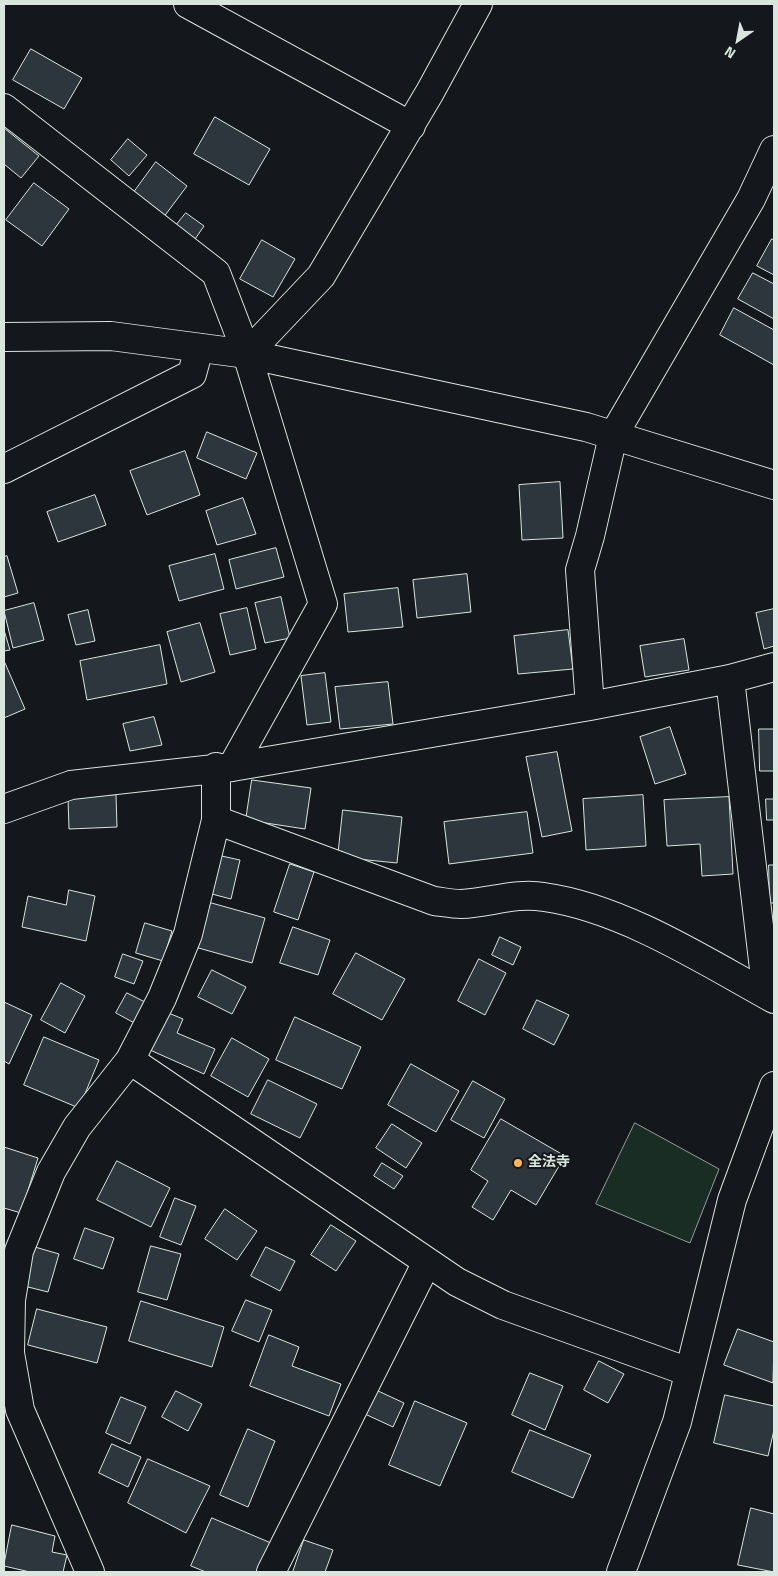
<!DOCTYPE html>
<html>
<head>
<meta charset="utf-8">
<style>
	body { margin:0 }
	#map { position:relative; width:778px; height:1576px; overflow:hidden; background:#14181c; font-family:"Titillium Web",sans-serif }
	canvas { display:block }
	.frame { position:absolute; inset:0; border:5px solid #d8e6dc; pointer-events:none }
	.north { position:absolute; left:713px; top:15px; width:50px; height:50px; -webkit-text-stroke:4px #14181c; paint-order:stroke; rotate:213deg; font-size:14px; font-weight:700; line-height:20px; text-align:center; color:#d8e6dc }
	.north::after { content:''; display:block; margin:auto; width:18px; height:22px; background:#d8e6dc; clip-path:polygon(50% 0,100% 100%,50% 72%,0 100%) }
</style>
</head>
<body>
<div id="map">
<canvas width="778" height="1576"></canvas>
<div class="frame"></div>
<div class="north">N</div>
</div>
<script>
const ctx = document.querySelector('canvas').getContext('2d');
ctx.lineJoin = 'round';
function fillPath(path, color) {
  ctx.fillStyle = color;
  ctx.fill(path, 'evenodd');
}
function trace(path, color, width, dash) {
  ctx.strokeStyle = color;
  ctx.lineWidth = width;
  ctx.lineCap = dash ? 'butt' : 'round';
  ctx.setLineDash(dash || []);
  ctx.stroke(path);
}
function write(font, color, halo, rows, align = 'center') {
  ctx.font = font + ' "Titillium Web","Noto Sans JP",sans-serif';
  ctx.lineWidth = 4;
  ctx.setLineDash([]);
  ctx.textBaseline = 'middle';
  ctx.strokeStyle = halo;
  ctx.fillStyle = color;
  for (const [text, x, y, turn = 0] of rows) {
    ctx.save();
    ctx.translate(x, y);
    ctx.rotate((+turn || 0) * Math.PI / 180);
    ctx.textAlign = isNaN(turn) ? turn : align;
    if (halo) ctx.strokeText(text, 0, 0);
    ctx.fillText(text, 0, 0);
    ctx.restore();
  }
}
const green = new Path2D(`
	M635,1123L719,1169L690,1243L596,1204Z`);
fillPath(green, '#1a2d24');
trace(green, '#939e99', 1);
const building = new Path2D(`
	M31,49L82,78L64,109L13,80Z
	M215,117L270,149L249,185L194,154Z
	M4,128L39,156L21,178L4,164Z
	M128,139L147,155L129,176L111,160Z
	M156,162L187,186L163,218L132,195Z
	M34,183L69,209L42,246L6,220Z
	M186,213L204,226L193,242L174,228Z
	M772,239L774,240V275L757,266Z
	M262,240L295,259L273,297L240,279Z
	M753,273L774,284V319L738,299Z
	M734,308L774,330V365L720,335Z
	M207,432L257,453L246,479L197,458Z
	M185,451L200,495L147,515L130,471Z
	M560,482L563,538L522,540L519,485Z
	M95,495L106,525L58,542L47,512Z
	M243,498L256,534L217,545L206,511Z
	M276,548L284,577L236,589L229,560Z
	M215,554L224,589L179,601L169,566Z
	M7,556L18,593L4,597V557Z
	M467,574L471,612L417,618L413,580Z
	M398,588L403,627L348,632L344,594Z
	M281,597L290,638L265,643L255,603Z
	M34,603L44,640L13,648L4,611Z
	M247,608L256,649L230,655L220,614Z
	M774,609V646L764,649L756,613Z
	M88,610L95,641L76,645L68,615Z
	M200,623L215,672L181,682L167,632Z
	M4,630L10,650L4,651Z
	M568,630L573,669L518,674L514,636Z
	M684,639L689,670L645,677L640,646Z
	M160,645L167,684L87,700L80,661Z
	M5,663L25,709L4,718V664Z
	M325,673L331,722L307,725L301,676Z
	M388,682L393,724L340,729L335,687Z
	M154,717L162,745L130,751L123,724Z
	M670,727L686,774L655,784L640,737Z
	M759,729H774V771H760Z
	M557,752L572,831L542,837L526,757Z
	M252,780L311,788L305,829L246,820Z
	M116,795L117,827L69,829L68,798Z
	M643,795L646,846L586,850L583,799Z
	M729,797L733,874L702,876L700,844L667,846L664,800Z
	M766,799H774V820H767Z
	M343,810L402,817L397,863L338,857Z
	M527,812L533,853L449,864L444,822Z
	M217,855L240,860L231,899L208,893Z
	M290,864L314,872L298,920L274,912Z
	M769,865H774V903H770Z
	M69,890L95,896L86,941L22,927L28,896L66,905Z
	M208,902L265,918L252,963L195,947Z
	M145,923L172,931L163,961L136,953Z
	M293,927L330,940L318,975L280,963Z
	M500,937L521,947L513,965L492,955Z
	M356,953L405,979L382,1020L333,994Z
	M123,954L143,961L134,984L115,977Z
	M479,959L506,973L485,1015L458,1001Z
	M212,970L246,987L232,1014L198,997Z
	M61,983L85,996L65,1033L41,1020Z
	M127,993L149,1004L138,1025L116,1013Z
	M537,1000L569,1015L554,1045L523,1029Z
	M4,1002L32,1015L9,1064L4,1061Z
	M166,1012L183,1019L177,1033L215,1049L204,1074L150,1050Z
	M295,1017L361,1047L342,1089L276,1060Z
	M44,1037L99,1060L79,1108L24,1085Z
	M232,1038L269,1059L248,1097L211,1076Z
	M411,1064L459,1091L436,1132L388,1105Z
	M268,1080L317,1104L300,1138L251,1114Z
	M473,1081L505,1099L484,1138L451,1120Z
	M501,1119L565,1156L536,1205L511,1190L493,1220L472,1207L488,1181L471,1170Z
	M392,1124L422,1143L406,1168L376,1148Z
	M4,1147L38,1158L21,1213L4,1208Z
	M117,1161L170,1188L151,1227L97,1200Z
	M382,1163L403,1176L394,1189L374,1176Z
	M175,1198L196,1206L181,1245L160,1237Z
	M225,1209L257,1231L237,1260L205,1239Z
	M331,1225L356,1241L336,1271L311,1255Z
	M85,1228L114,1238L103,1269L74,1259Z
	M151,1246L181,1254L167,1300L138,1292Z
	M35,1247L59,1254L48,1292L24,1286Z
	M266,1247L295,1261L280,1291L251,1276Z
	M246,1300L272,1310L259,1342L232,1331Z
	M141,1301L224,1327L212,1367L129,1341Z
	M37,1309L107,1327L97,1363L28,1345Z
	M738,1329L774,1342L773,1383L724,1365Z
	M269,1335L299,1347L292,1366L341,1384L329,1416L250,1386Z
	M599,1361L624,1374L608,1403L584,1390Z
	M530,1373L563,1386L545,1430L512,1415Z
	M376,1390L404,1403L393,1427L365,1414Z
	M176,1391L202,1404L188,1431L162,1417Z
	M725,1395L774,1406V1430L768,1456L714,1443Z
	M121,1397L146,1407L130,1444L106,1433Z
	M415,1401L467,1423L440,1486L389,1465Z
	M248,1429L275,1441L248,1507L220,1495Z
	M530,1430L591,1455L573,1498L512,1472Z
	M112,1444L141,1457L128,1487L99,1473Z
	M148,1459L210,1486L186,1533L128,1503Z
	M751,1508L774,1514V1572L738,1565Z
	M212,1518L271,1543L258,1572H206L191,1566Z
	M12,1525L55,1536L52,1552L67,1555L63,1572H30L4,1566Z
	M304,1540L333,1550L325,1572H293Z`);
fillPath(building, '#2c363c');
trace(building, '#d8e6dc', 1);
const minor = new Path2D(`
	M188,4L411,126
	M4,108L216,273L247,354L323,604L232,767
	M247,354L321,276L430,92L478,4
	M4,469L192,374L199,348
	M730,679L764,969L774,986
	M590,706L580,570L590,536L613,436L751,199L774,150
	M4,809L71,785L232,767L590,706L730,679L774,667
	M216,820L434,901C443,902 452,904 461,904C489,903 516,892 544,897C623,908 705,961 774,999
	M130,1060L457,1282L503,1305L689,1372
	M90,1572L20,1410L10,1353L11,1300L19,1251L51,1172L77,1127L130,1060L162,998L188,934L216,820V767
	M271,1572L427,1262
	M621,1572L677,1422L732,1200L774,1086`);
const tertiary = new Path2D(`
	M4,337L111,336L247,354L586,427L774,485`);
trace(minor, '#d8e6dc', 30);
trace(tertiary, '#d8e6dc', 30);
trace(minor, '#14181c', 28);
trace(tertiary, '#14181c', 28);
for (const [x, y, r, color] of [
	[518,1163,5,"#ffb74d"]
]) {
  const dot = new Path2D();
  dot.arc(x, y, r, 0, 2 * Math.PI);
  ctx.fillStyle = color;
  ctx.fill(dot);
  trace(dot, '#14181c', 2);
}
write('bold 14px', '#d8e6dc', '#14181c', [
	["全法寺",528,1163]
], 'left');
</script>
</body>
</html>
